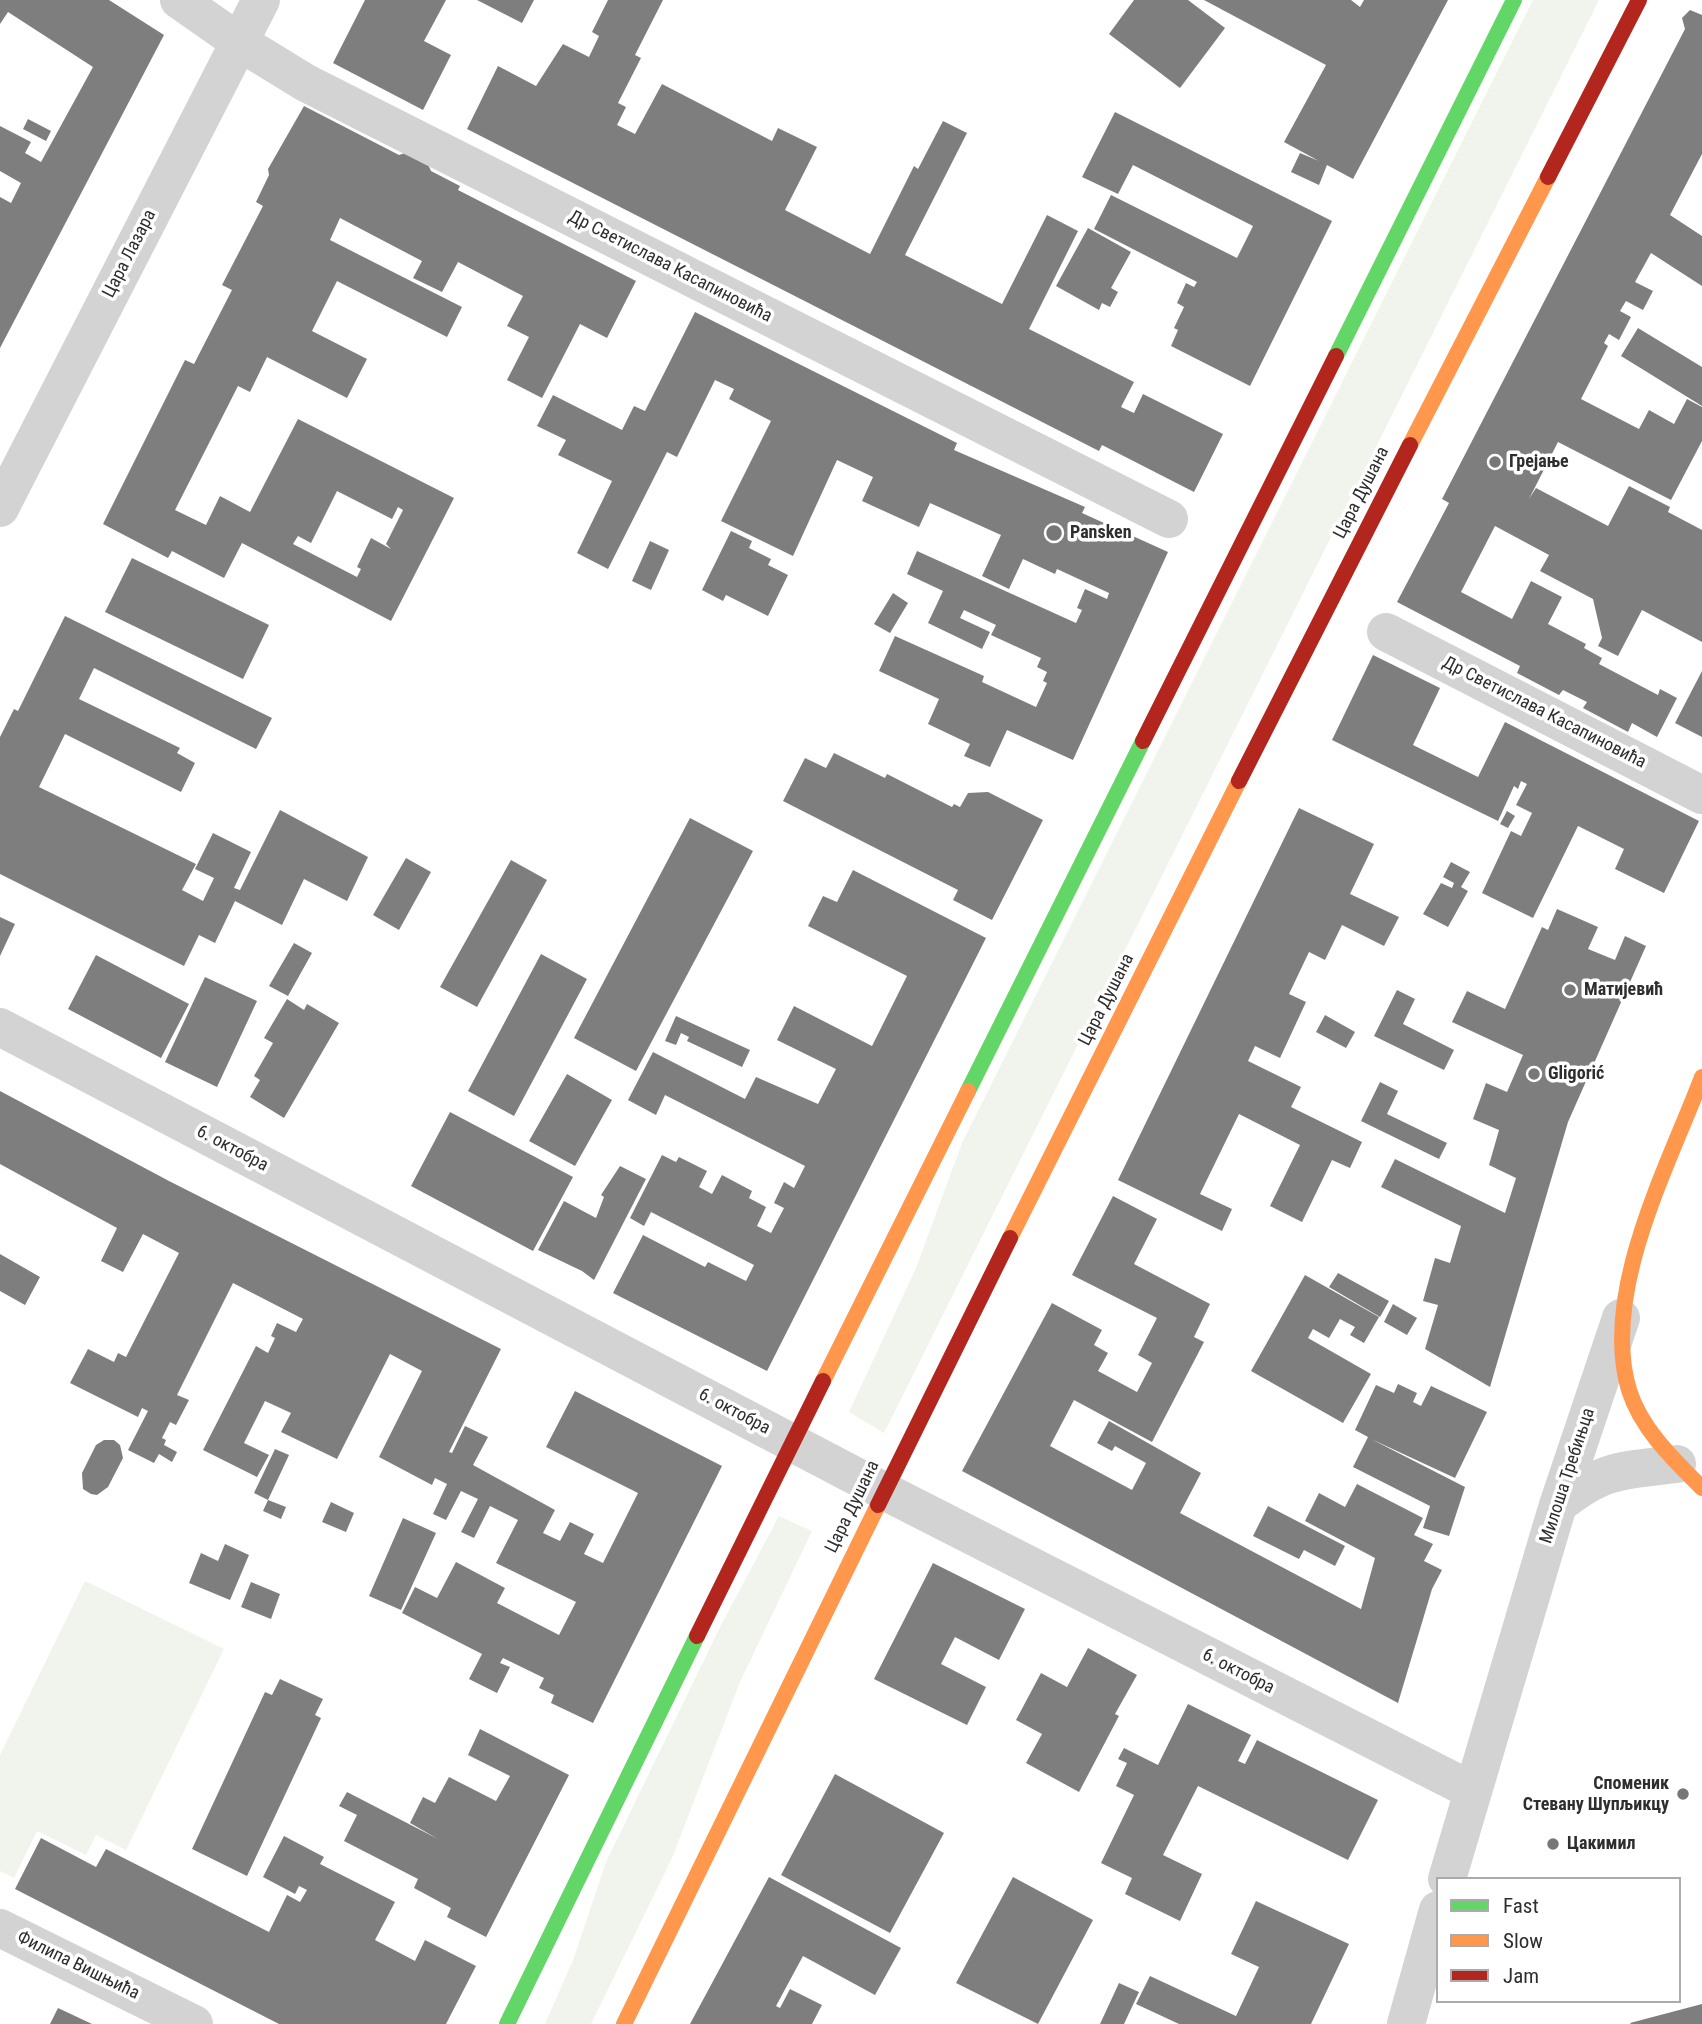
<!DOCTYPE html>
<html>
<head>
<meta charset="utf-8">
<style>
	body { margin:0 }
	#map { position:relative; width:1702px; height:2024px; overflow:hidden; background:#fff; font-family:"Roboto Condensed",sans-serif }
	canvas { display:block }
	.legend { position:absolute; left:1436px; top:1877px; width:245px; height:126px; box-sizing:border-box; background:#fff; border:2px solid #ababab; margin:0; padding:9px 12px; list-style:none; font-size:21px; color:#2e2e2e }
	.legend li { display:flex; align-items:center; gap:14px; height:35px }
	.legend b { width:35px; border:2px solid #ababab }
</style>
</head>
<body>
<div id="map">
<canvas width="1702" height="2024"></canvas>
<ul class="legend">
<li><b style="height:9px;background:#63d668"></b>Fast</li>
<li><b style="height:9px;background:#ff974d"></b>Slow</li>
<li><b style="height:9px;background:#b3261e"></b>Jam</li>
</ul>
</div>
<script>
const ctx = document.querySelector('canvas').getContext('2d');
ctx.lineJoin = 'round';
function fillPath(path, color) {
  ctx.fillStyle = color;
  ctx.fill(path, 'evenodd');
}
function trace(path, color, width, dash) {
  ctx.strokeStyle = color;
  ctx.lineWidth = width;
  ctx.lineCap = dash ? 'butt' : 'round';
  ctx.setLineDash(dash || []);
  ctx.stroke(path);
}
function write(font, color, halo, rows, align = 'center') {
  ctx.font = font + ' "Roboto Condensed",sans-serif';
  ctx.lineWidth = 7;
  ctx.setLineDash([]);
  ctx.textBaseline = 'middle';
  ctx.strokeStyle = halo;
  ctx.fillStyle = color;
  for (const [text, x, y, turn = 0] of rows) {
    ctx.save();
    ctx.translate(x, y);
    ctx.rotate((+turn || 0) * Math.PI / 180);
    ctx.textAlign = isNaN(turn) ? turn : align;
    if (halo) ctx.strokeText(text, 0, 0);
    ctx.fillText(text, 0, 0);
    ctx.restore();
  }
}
fillPath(new Path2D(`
	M1533,0H1599L884,1433L849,1412L916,1268L962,1143Z
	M779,1516L812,1531L740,1682L672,1858L591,2024H545L573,1960L606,1862L720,1627Z
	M85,1581L224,1649L126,1850L96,1835L86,1855L37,1831L14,1878L0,1871V1755Z`), '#f1f4ec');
fillPath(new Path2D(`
	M0,0H109L164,35L0,348V197L11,203L21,183L0,171V126L31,142L25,153L41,162L93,67L8,12L0,24Z
	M365,0H446L424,41L451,55L423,110L333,63Z
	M477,0H534L522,23Z
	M608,0H663L635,55L641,58L618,103L626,107L617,125L635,134L662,84L772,141L778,128L817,147L785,210L870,254L914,166L918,169L943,121L967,133L905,255L1002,304L1047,215L1078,231L1029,329L1134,382L1121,407L1134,413L1143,394L1223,434L1194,492L1102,445L1099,451L467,129L498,66L536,86L563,44L589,57L599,36L592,32Z
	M1134,0H1188L1225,28L1180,88L1109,34Z
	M1204,0H1351L1360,7L1364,0H1448L1353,179L1327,165L1319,185L1291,172L1300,153L1319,161L1284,142L1326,65Z
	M1690,10L1702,15V154L1670,215L1702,236V286L1651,253L1635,282L1653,291L1643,310L1626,301L1620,311L1631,317L1619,340L1609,334L1604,343L1608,346L1581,399L1639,429L1649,410L1674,424L1687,399L1702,407V441L1671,500L1558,442L1529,499L1536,488L1608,526L1629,486L1670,507L1668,512L1702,530V642L1642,610L1618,656L1598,646L1602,638L1593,599L1540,571L1549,555L1495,526L1461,592L1512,619L1531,581L1562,597L1548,624L1586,644L1584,648L1602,658L1599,664L1658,695L1660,689L1677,698L1657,737L1632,723L1628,732L1583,708L1587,702L1563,690L1559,695L1517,673L1520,666L1397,602L1449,503L1442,499L1685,29L1682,18Z
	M304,106L399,155L411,151L426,160L431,171L460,186L458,190L636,281L607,338L580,324L542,398L507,380L529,337L507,326L523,296L458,262L442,292L413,278L422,261L340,218L330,240L462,307L447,337L337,281L312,331L367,359L347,398L267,357L250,392L238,386L175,510L206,525L220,496L250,512L298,419L454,498L391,621L242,543L224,578L172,551L168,558L103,524L185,360L194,364L232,290L222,285L263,206L256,202L269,175L268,169ZM337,491L392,519L398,507L403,510L386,544L391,549L371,538L357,567L361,569L357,577L293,544L298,536L311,543Z
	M1115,112L1332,221L1250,386L1171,346L1178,330L1174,328L1184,307L1177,303L1186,283L1194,287L1197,282L1094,229L1111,195L1237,258L1253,226L1133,165L1118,194L1082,177Z
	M28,119L51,131L46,141L23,129Z
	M1088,228L1131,252L1111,288L1118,292L1110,307L1102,303L1099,310L1056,286Z
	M695,312L957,443L954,450L1085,507L1082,513L1168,552L1073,760L1007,730L990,767L964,756L970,744L928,724L939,699L879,671L895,636L984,676L982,682L1036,707L1047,683L1043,681L1047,672L1037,667L1041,658L991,635L996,625L964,610L960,618L990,632L982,649L928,623L943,591L907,574L917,551L1076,623L1082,610L1077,608L1085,589L1107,599L1109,593L1057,569L1055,574L1023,559L1009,589L982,576L1001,535L930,503L919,527L862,501L873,477L837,460L793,556L721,521L771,421L729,399L734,389L715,380L677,457L667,452L608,569L577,553L612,481L558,455L566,440L537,426L553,395L622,430L634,406L645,411Z
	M1638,328L1702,367V406L1621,356Z
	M731,531L752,541L749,548L771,559L768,565L788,575L768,616L726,595L723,601L702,590Z
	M650,541L669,550L651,590L632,581Z
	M132,558L269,625L243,679L105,612Z
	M893,593L908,603L890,633L874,624Z
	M65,616L272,718L256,749L94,668L79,699L180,748L177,753L195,763L181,792L65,734L39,787L196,864L182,890L203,901L214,878L195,869L213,833L251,852L234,888L240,890L280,810L368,857L347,901L304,879L282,925L235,901L215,943L199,935L184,966L0,874V737L14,709L18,711Z
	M1373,655L1440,688L1413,745L1478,777L1505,722L1699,821L1664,893L1615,869L1624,849L1578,826L1533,918L1482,893L1511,831L1521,836L1532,813L1516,805L1527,784L1521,781L1518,789L1514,786L1498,821L1332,740Z
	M1702,671V737L1675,723Z
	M834,753L885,778L887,774L952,807L954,804L960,807L968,793L988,792L1043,820L992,920L953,900L958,890L783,801L805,758L826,768Z
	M1299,808L1374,844L1350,894L1399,917L1384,946L1342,925L1325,960L1309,952L1289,994L1306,1002L1280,1058L1255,1046L1248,1061L1301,1087L1291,1107L1362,1142L1350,1168L1332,1160L1302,1222L1270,1206L1300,1145L1239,1114L1200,1194L1232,1209L1222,1231L1118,1180Z
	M1507,811L1515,816L1508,828L1500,824Z
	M690,818L753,851L636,1071L574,1038Z
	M406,858L431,872L399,930L373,915Z
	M511,860L547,880L477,1007L440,987Z
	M1451,862L1470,872L1461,887L1468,891L1448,927L1423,914L1441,883L1452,888L1454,883L1443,877Z
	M853,870L986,938L767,1371L613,1293L643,1235L705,1267L708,1262L746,1281L754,1265L651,1212L644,1226L630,1218L662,1155L676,1162L679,1157L707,1171L699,1187L712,1194L722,1175L752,1191L749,1198L766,1207L757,1226L771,1233L784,1208L774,1203L784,1182L794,1188L805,1166L665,1095L656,1115L628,1100L653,1052L745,1099L756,1077L818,1104L836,1069L777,1040L794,1006L872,1046L907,976L808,926L823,896L837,902Z
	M1557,909L1598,927L1588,949L1615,960L1625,936L1646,946L1568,1122L1490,1387L1425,1349L1438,1305L1423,1301L1435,1258L1450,1263L1461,1226L1381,1187L1395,1159L1505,1213L1516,1178L1489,1165L1499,1130L1473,1119L1486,1083L1507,1092L1523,1055L1452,1022L1467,991L1505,1009L1542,927L1548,930Z
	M0,917L15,924L0,956Z
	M294,943L312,953L288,996L269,986Z
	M541,954L587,979L514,1116L468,1091Z
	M96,955L189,1004L161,1058L68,1009Z
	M205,977L257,1001L217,1087L165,1062Z
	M1397,990L1415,999L1403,1024L1454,1050L1444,1070L1374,1036Z
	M287,999L304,1010L307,1004L339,1023L284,1118L250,1097L260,1080L254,1076L273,1043L264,1038Z
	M1325,1015L1355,1032L1346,1048L1316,1032Z
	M676,1016L750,1050L742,1067L687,1041L689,1037L681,1033L676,1045L665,1041Z
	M567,1074L612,1100L575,1166L529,1141Z
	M1380,1082L1398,1091L1387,1114L1447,1143L1439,1159L1361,1121Z
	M0,1091L169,1181L501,1349L449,1452L452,1453L465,1426L488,1437L473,1465L555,1510L543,1533L560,1541L570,1522L594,1534L584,1554L603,1563L638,1493L546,1447L575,1391L722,1466L593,1723L551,1703L554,1695L539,1688L544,1678L503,1658L500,1663L510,1667L497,1693L469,1679L482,1654L402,1613L415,1587L437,1598L456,1562L505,1588L497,1603L559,1635L576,1602L496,1563L518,1520L490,1506L474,1538L461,1532L478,1499L461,1491L446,1520L433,1514L447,1484L435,1478L432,1485L379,1457L422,1371L390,1354L337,1459L281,1432L291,1413L265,1401L244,1443L269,1455L257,1477L203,1450L256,1346L268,1353L275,1338L271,1336L277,1323L296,1332L303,1319L233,1283L177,1395L189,1400L176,1425L170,1422L162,1438L166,1440L164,1445L177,1452L172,1462L159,1454L154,1463L128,1450L148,1411L142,1408L138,1417L70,1383L88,1349L114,1362L118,1353L126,1357L179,1253L143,1234L123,1272L101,1261L117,1228L0,1164Z
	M450,1112L573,1177L533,1251L411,1186Z
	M620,1166L646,1179L594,1280L582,1271L538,1250L564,1201L596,1218L604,1197L601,1195Z
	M1113,1196L1157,1219L1134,1264L1210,1304L1194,1337L1204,1342L1152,1442L1074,1400L1050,1446L1132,1490L1146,1463L1115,1446L1112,1451L1097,1443L1109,1421L1201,1473L1180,1513L1361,1609L1375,1558L1305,1521L1319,1493L1345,1507L1357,1484L1423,1518L1414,1535L1433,1544L1424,1561L1442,1570L1432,1589L1398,1703L962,1471L1052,1303L1102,1330L1094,1345L1108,1353L1098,1371L1137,1392L1152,1363L1138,1355L1157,1318L1072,1275Z
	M0,1254L40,1277L25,1305L0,1291Z
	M1338,1273L1389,1301L1380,1317L1329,1287Z
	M1305,1275L1379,1317L1364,1343L1350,1335L1355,1327L1340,1319L1329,1338L1313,1329L1308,1338L1371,1374L1343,1423L1251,1371Z
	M1393,1304L1417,1318L1407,1335L1384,1322Z
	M1398,1384L1417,1393L1413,1402L1421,1406L1431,1386L1487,1412L1455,1478L1371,1439L1465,1487L1449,1536L1423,1528L1430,1506L1353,1467L1368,1437L1355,1430L1376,1385L1394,1393Z
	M104,1440H114L120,1445L123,1458L108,1487L97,1495L91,1494L83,1489L82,1473L96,1445Z
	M275,1449L289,1455L268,1500L254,1493Z
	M268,1500L286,1507L281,1519L263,1511Z
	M331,1502L354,1513L346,1532L322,1522Z
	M1268,1506L1345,1546L1335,1566L1304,1550L1299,1559L1253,1536Z
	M403,1518L436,1533L401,1610L369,1596Z
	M225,1544L249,1555L230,1600L189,1583L201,1553L218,1561Z
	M933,1563L1025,1609L999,1660L955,1637L941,1664L986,1687L967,1725L874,1679Z
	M251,1582L280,1594L271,1619L241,1607Z
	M1088,1648L1137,1675L1115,1714L1119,1716L1079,1792L1026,1763L1042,1734L1016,1720L1041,1673L1067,1687Z
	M280,1679L323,1699L315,1715L321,1718L247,1876L192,1849L265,1692L272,1695Z
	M1188,1704L1251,1735L1238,1761L1245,1764L1257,1740L1378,1800L1348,1860L1198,1786L1163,1855L1202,1874L1180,1921L1125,1894L1132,1878L1101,1863L1134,1795L1116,1786L1127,1763L1118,1759L1124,1748L1158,1765Z
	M480,1729L569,1775L486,1937L447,1917L451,1908L414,1888L418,1879L344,1841L357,1815L339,1806L347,1792L438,1839L410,1823L423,1797L435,1803L449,1777L496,1801L510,1776L468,1755Z
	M835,1774L944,1833L890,1933L781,1875Z
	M284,1836L324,1857L320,1864L395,1902L375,1940L415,1961L425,1940L476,1966L446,2024H279L15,1889L41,1838L96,1867L106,1849L269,1932L287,1895L300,1902L307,1890L299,1886L295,1894L263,1877Z
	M769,1877L901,1948L875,1995L803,1956L776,2006L780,2008L790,1989L822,2005L812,2024H690Z
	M1013,1877L1093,1920L1038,2024L956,1983Z
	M1256,1901L1349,1944L1311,2024H1179L1136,2004L1150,1976L1236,2016L1259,1967L1231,1954Z
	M1119,1983L1139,1992L1124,2024H1100Z
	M1702,2004V2024H1631L1630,2023Z
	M58,2008L92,2024H50Z`), '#7e7e7e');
trace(new Path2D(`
	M179,0L239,42L306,83L1169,519
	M0,508L261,0
	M1386,632L1702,795
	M0,1027L882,1490L1471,1790
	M1558,1505C1604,1468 1621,1471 1677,1464
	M1447,1879L1558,1505L1621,1318
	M0,1928L194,2024
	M1406,2024L1438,1910`), '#d3d3d3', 38);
trace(new Path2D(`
	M1336,356L1514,0
	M968,1091L1143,741
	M507,2024L697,1636`), '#63d668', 16);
trace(new Path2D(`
	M1410,445L1548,177
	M1702,1077C1668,1167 1600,1293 1629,1390C1641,1429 1674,1460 1702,1488
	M1010,1238L1239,781
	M823,1381L968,1091
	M624,2024L878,1505`), '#ff974d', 16);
trace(new Path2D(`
	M1548,177L1639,0
	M1143,741L1336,356
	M1239,781L1410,445
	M878,1505L1010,1238
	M697,1636L823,1381`), '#b3261e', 16);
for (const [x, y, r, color] of [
	[1495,462,7,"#777"],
	[1054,533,9,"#777"],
	[1570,990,7,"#777"],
	[1534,1074,7,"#777"],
	[1683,1794,7,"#777"],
	[1553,1844,7,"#777"]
]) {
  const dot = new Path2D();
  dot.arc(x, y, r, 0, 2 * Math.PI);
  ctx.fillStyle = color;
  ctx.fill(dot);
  trace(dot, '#fff', 2.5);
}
write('18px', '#2e2e2e', '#fff', [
	["Цара Лазара",130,254,-63],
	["Др Светислава Касапиновића",670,267,27],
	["Цара Душана",1362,493,-63],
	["Др Светислава Касапиновића",1544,713,27],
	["Цара Душана",1107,1000,-63],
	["6. октобра",232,1149,28],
	["6. октобра",734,1412,28],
	["Милоша Требињца",1568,1476,-72],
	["Цара Душана",853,1507,-64],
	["6. октобра",1238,1672,27],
	["Филипа Вишњића",78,1966,26]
]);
write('bold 18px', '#2e2e2e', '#fff', [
	["Грејање",1509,462],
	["Pansken",1070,533],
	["Матијевић",1584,990],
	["Gligorić",1548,1074],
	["Споменик",1669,1784,"right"],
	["Стевану Шупљикцу",1669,1805,"right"],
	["Цакимил",1567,1844]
], 'left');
</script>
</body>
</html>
